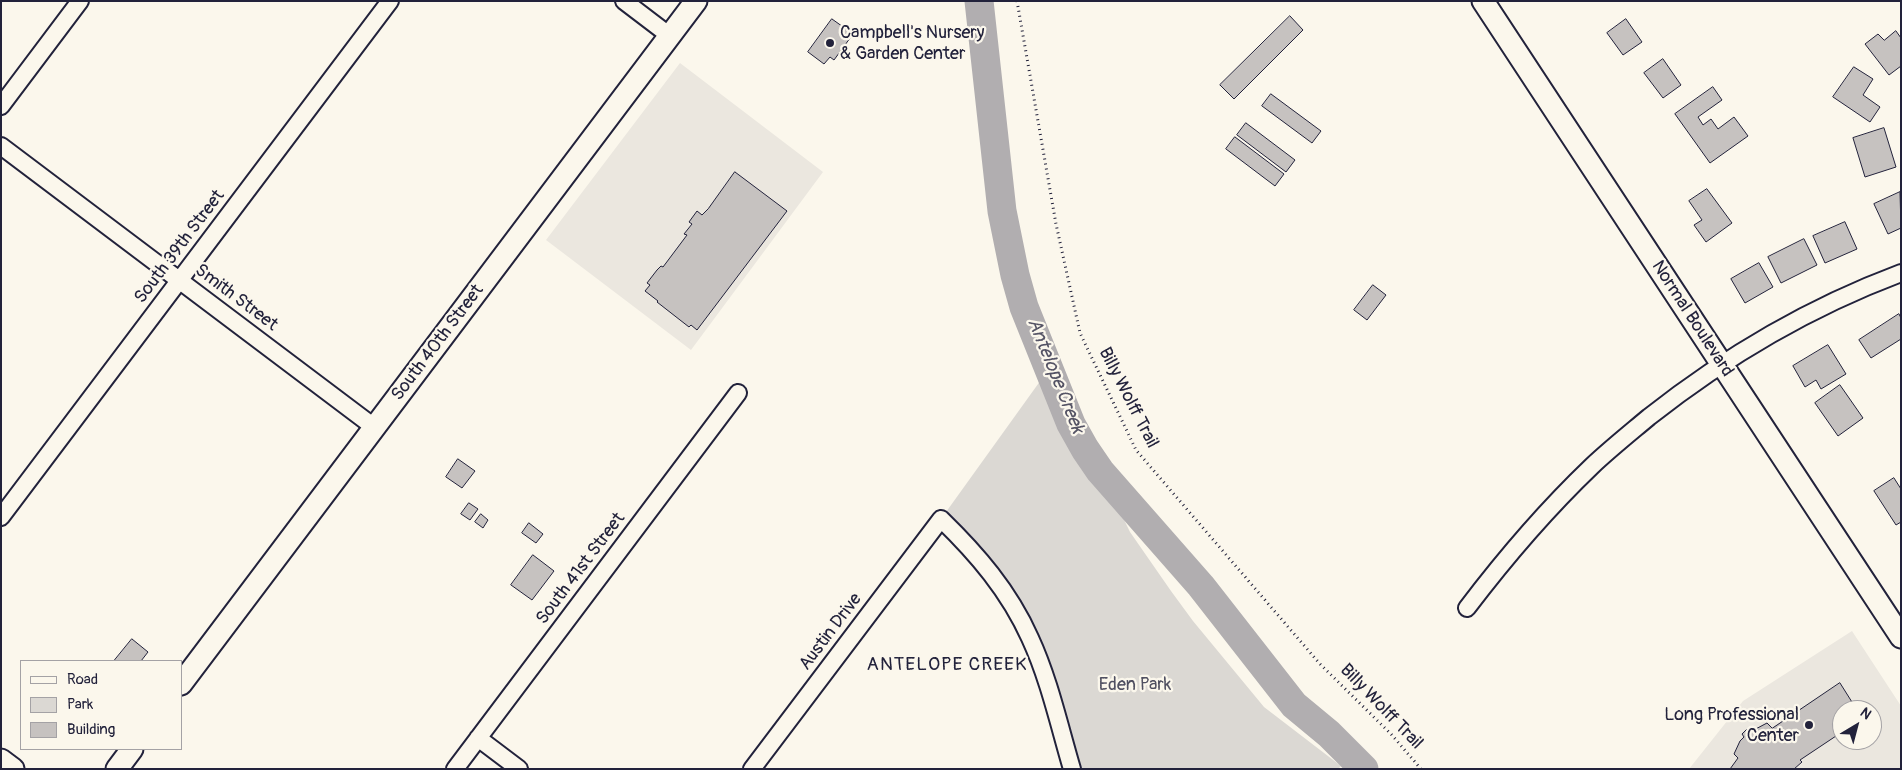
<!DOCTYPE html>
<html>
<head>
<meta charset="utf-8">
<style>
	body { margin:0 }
	#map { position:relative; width:1902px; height:770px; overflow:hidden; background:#fbf7ec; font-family:Pangolin,sans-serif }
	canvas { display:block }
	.frame { position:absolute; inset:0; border:2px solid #22223b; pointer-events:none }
	.legend { position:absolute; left:20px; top:660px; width:162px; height:90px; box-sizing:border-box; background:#fbf7ec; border:1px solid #a4a2a5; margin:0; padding:6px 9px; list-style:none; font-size:15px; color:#22223b }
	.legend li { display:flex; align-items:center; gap:10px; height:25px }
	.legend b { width:25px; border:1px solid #a4a2a5 }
	.north { position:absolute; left:1832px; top:700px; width:50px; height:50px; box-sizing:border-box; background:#fbf7ec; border:1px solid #a4a2a5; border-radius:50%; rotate:37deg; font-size:14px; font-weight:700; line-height:20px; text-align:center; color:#22223b }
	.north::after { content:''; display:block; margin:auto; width:18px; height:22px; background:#22223b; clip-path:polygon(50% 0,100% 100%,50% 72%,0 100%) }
</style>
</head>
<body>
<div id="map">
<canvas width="1902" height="770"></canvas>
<div class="frame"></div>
<ul class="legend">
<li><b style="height:6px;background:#fbf7ec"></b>Road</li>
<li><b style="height:14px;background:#dbd8d3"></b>Park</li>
<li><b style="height:14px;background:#c6c2c0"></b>Building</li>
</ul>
<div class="north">N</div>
</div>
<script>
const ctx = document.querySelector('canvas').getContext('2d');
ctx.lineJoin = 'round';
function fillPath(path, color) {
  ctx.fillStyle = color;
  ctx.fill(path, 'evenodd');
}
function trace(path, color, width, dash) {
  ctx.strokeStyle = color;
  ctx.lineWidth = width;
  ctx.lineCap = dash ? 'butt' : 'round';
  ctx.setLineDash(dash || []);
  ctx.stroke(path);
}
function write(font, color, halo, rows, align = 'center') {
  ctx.font = font + ' Pangolin,sans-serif';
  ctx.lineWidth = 4.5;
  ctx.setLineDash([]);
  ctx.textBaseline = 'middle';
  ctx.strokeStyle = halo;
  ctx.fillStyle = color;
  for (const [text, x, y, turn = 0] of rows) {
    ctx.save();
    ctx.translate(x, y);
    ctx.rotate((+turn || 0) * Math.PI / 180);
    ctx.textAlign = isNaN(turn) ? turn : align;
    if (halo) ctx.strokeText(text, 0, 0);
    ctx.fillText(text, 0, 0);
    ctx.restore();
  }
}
fillPath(new Path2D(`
	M680,63L823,172L691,350L546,240Z
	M1852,631L1901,706V769H1689L1743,701ZM1842,710H1872V740H1842Z`), '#ebe7df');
fillPath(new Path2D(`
	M1056,359L1085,439L1130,532L1171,591L1193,621L1264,707L1341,766L1338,769H1072L1030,637L941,519Z`), '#dbd8d3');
trace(new Path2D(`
	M979,1L1002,211L1015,275L1024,307L1071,424L1085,449L1100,471L1201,586L1294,705L1329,734L1364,769`), '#b1aeb0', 29);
const building = new Path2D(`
	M1290,16L1303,30L1234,99L1220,85Z
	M832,19L853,34L834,60L830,57L824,64L808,52Z
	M1626,19L1642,42L1623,55L1607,33Z
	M1896,31L1901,38V66L1889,75L1865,44L1878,34L1884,40Z
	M1663,59L1681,85L1663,98L1644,73Z
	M1854,67L1873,79L1863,95L1880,107L1870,122L1833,97Z
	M1713,87L1722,100L1698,117L1703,125L1711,119L1718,129L1734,117L1748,136L1710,163L1675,114Z
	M1271,94L1321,131L1312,143L1262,106Z
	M1246,123L1295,160L1286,172L1237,135Z
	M1884,128L1896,167L1865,177L1853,138Z
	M1235,137L1284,174L1275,186L1226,149Z
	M735,172L787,211L697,330L691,325L689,327L657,302L658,301L645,291L650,285L647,283L657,270L661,266L663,267L687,235L684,234L692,224L689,222L697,211L702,215L708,209Z
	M1707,189L1732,223L1706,242L1694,225L1702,220L1689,201Z
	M1900,192L1901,228L1888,234L1874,204Z
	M1845,222L1857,249L1825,263L1813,236Z
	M1804,239L1817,265L1781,283L1768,257Z
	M1759,263L1773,287L1745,303L1731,279Z
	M1373,285L1386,295L1367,320L1354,310Z
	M1899,314L1901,318V339L1871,358L1859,340Z
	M1828,345L1846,374L1821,389L1816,380L1805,387L1793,366Z
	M1840,385L1863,418L1838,436L1815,403Z
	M458,459L475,471L462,488L446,477Z
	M1894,478L1901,489V522L1896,525L1874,491Z
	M469,503L478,509L470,520L461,514Z
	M481,514L488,520L483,528L475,522Z
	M529,523L543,534L536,543L522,533Z
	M533,555L554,571L532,600L511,585Z
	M132,639L148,652L141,661H114Z
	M1840,683L1857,710H1842V732L1800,760L1802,762L1794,769H1730L1738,758L1734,754L1740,741L1744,737L1742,734L1747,729L1750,732L1767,723L1772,728Z`);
fillPath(building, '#c6c2c0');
trace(building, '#22223b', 1);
const minor = new Path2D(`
	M624,1L670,36
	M1,106L80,1
	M1,146L374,427
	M1,517L390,1
	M1467,608C1505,558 1546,510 1592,466C1610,449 1630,433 1649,417C1725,357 1810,307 1901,273
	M478,738L519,769
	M455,769L738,393
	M752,769L941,519C977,554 1009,591 1030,638C1049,679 1059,725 1072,769`);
const major = new Path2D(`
	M1483,1L1901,637
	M181,684L696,1
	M1,760L13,769
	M117,769L132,749`);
trace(minor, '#22223b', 20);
trace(major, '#22223b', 25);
trace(new Path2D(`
	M1017,1L1056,224L1080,333L1136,450L1320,664L1391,734L1421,769`), '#22223b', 3, [1, 4]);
trace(minor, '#fbf7ec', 16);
trace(major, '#fbf7ec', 21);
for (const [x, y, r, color] of [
	[830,43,5,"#22223b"],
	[1809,725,5,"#22223b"]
]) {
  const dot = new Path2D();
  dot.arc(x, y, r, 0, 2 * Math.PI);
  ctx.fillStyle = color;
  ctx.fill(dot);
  trace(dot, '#fbf7ec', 2);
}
write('18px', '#22223b', '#fbf7ec', [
	["Campbell's Nursery",840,33],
	["& Garden Center",840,54],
	["Long Professional",1799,715,"right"],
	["Center",1799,736,"right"]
], 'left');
write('18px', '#22223b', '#fbf7ec', [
	["South 39th Street",180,247,-53],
	["Smith Street",236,298,37],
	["Normal Boulevard",1692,319,57],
	["South 40th Street",438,343,-53],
	["Billy Wolff Trail",1128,398,63],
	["South 41st Street",581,569,-53],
	["Austin Drive",831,632,-53],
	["Billy Wolff Trail",1381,707,46]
]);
write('18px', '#505061', '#fbf7ec', [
	["Eden Park",1135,685]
]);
write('italic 19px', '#545364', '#fbf7ec', [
	["Antelope Creek",1055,376,68]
]);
ctx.letterSpacing = '1px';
write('19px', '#22223b', '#fbf7ec', [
	["ANTELOPE CREEK",947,665]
]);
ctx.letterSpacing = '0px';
</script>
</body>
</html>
